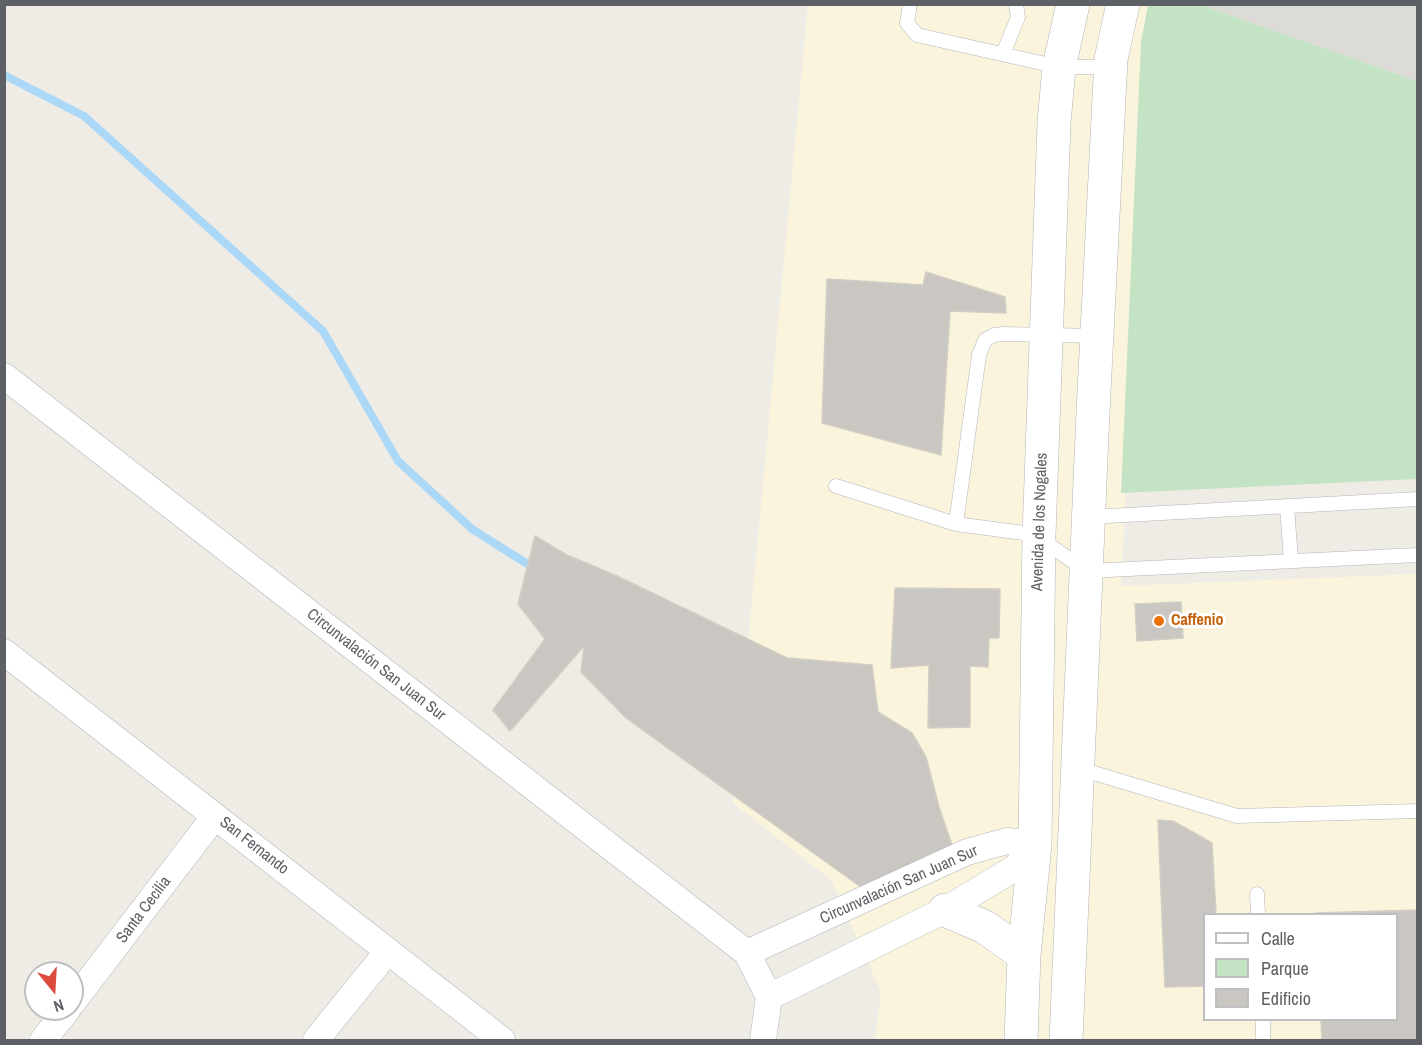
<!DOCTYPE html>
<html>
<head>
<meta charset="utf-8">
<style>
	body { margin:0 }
	#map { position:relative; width:1422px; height:1045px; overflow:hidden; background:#eeece5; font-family:"Archivo Narrow",sans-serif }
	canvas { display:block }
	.frame { position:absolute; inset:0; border:6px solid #5d6064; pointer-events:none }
	.legend { position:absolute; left:1203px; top:913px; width:195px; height:108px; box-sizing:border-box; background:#fff; border:2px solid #bebfc1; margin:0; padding:8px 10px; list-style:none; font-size:18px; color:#5d6064 }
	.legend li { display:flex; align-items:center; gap:12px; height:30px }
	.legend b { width:30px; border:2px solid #bebfc1 }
	.north { position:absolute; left:24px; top:961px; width:60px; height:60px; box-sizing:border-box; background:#fff; border:2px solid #bebfc1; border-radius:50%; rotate:162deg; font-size:16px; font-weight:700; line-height:24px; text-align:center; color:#5d6064 }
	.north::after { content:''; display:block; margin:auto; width:21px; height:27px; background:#db493f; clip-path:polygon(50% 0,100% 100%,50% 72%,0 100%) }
</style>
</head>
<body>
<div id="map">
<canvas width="1422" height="1045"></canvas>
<div class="frame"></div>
<ul class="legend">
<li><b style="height:8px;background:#fff"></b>Calle</li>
<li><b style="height:16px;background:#c4e3c4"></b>Parque</li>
<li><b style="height:16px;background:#cac7c2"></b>Edificio</li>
</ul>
<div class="north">N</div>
</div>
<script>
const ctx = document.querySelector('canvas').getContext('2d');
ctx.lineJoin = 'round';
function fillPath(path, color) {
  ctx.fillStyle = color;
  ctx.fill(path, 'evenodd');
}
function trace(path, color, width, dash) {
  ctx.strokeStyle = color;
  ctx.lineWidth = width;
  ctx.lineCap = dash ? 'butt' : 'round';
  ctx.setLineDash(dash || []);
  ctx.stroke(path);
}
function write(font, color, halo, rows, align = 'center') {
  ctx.font = font + ' "Archivo Narrow",sans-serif';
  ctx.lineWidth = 6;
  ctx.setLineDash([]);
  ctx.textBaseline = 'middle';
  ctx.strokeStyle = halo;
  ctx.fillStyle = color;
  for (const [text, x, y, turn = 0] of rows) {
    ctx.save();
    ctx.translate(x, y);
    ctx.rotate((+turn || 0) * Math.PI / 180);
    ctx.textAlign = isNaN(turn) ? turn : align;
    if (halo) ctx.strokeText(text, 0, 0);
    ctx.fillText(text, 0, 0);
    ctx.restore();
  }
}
fillPath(new Path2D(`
	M808,5H1151L1121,586L1417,574V1040H875L881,992L831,880L733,803ZM1204,914H1396V1020H1204Z`), '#fbf4dd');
fillPath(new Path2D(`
	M1201,5H1417V81Z`), '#dddbd7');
fillPath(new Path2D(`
	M1148,5H1201L1417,81V479L1121,493L1141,42Z`), '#c4e3c4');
trace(new Path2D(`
	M4,75L84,116L323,331L398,461L472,529L537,570`), '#acd8f8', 8);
const building = new Path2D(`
	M926,272L1005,297L1006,313L950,311L941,455L822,423L827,279L923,285Z
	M535,536L567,555L617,576L787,658L872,665L878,712L912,733L926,757L939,807L953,848L865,890L626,718L581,672L584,646L510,731L493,710L545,639L518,604Z
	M895,588L1000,589L999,638H989L988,667L970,666V727L928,728L929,665L891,668Z
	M1181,602L1183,638L1137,641L1135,604Z
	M1158,820L1173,821L1212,843L1216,914H1204V986L1165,987Z
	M1418,910V1040H1322L1321,1020H1396V914L1315,913Z`);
fillPath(building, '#cac7c2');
trace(building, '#d2cec4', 1.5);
const service = new Path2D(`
	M910,4L907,23L917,35L1059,67H1111
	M1003,54L1018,17L1016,4
	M1097,336L1004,334L994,335L985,340L979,355L956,524L1039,535L1052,547L1087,571L1418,555
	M836,486L956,524
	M1287,506L1291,561
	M1089,517L1418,499
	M1077,768L1237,816L1418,811
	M1257,894L1258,914
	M1263,1020V1040`);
const minor = new Path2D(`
	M4,376L747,953L769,997L763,1040
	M4,652L502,1040
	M747,953L967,852L1007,841L1035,844
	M769,997L945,910L1015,868L1035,844
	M72,1003L215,816
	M43,1040L68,1009
	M316,1040L388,951`);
const secondary = new Path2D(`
	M945,910L985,927L1024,955
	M1021,1040L1024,955L1035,844L1039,535L1054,123L1059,67L1073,4
	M1066,1040L1093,412L1111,59L1123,4`);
trace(service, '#b2b5b9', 15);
trace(minor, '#b2b5b9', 27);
trace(secondary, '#b2b4b9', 34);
trace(service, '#fff', 14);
trace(minor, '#fff', 26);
trace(secondary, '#fff', 33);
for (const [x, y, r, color] of [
	[1159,621,6,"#e8710a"]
]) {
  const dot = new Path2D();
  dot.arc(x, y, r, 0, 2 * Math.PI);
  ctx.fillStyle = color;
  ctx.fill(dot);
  trace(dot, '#fff', 2);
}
write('16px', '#5d6064', '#fff', [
	["Avenida de los Nogales",1040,522,-88],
	["Circunvalación San Juan Sur",376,665,38],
	["San Fernando",254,846,38],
	["Circunvalación San Juan Sur",899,885,-24],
	["Santa Cecilia",144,910,-53]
]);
write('bold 16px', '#c56008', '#fff', [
	["Caffenio",1171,621]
], 'left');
</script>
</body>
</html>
